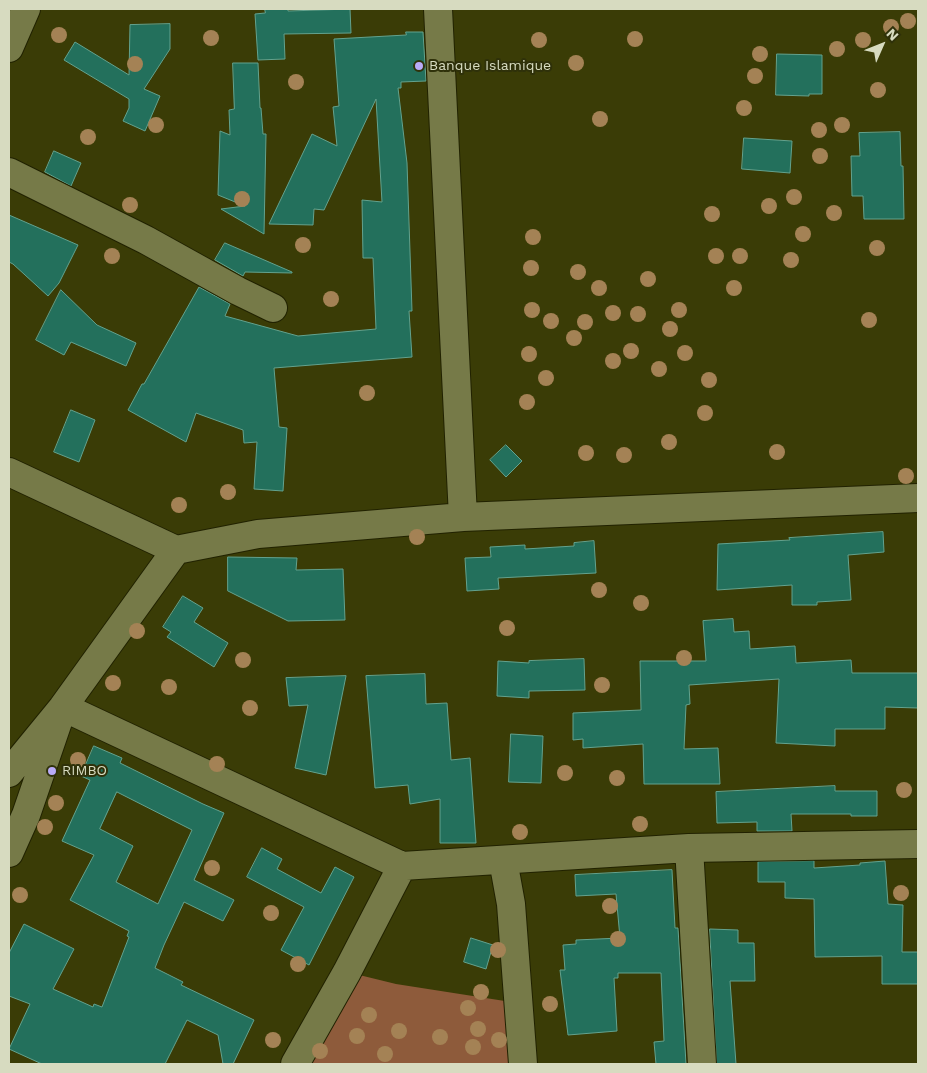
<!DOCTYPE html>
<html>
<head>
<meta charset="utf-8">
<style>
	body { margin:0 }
	#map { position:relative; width:927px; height:1073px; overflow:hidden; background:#3a3c06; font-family:"Work Sans",sans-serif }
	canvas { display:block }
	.frame { position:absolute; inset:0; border:10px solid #d7dbc0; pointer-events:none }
	.north { position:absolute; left:857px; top:20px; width:50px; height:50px; -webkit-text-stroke:4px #2f310a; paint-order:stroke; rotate:46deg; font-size:14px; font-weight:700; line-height:20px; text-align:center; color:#d7dbc0 }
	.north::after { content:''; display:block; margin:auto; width:18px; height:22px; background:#d7dbc0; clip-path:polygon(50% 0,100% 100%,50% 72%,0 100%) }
</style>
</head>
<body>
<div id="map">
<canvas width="927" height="1073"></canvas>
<div class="frame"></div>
<div class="north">N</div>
</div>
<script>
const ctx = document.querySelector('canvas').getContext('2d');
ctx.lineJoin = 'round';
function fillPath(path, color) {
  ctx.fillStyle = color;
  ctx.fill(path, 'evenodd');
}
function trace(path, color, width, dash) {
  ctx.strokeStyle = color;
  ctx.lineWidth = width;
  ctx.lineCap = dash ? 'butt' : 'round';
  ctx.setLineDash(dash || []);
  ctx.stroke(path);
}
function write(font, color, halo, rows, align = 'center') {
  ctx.font = font + ' "Work Sans",sans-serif';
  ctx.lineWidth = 4;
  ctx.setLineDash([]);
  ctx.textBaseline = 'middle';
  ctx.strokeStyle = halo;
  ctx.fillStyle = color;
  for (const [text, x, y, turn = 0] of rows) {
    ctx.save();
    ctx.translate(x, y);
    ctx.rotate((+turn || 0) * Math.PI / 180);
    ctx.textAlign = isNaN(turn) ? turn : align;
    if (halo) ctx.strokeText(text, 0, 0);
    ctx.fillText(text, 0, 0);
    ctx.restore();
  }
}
fillPath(new Path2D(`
	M347,972L396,984L524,1004L526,1064H295Z`), '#8e5b3b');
const building = new Path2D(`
	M265,9H288V11L350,9L351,33L284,34L285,59L258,60L255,14L265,13Z
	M170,24V49L144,89L160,96L145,131L123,121L129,108V99L64,60L75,42L129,75L130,25Z
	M406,32H423L426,81L401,82V88H398L407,163L412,311H409L412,357L274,368L279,427L287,428L283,491L254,489L257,442L244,443L243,430L196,413L186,442L128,410L142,384H144L199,287L230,304L225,316L298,336L376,329L373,258H363L362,200L382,202L376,99L324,210L314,209L313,225L269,224L312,134L337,146L333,107L339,106L334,39L406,35Z
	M777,54L822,55V94H809V96L776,95Z
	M233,63H258L260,108H261L263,134H266L264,234L221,209L245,206L218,195L220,131L230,135L229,110L234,109Z
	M900,132L901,166H903L904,219H864L863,196H852L851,156H860L859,133Z
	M744,138L792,141L790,173L742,169Z
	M54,151L81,163L71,186L45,172Z
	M9,215L78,245L59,283L48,296L13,264L9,262Z
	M225,243L292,272V273L245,272L243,276L215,260Z
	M61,290L97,325L136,343L126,366L71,342L64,355L36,340Z
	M71,410L95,420L79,462L54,452Z
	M506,445L522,461L506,477L490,460Z
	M883,532L884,552L848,555L851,600L817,602V605H792V585L717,590L718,544L790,540L789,538Z
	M594,541L596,573L498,578L499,589L467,591L465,558L491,557L490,547L525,545V549L574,546V543Z
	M228,557L297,558L296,570L343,569L345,620L288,621L228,591Z
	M183,596L203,608L194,622L228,643L214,667L167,637L171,632L163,627Z
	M733,619L734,632L749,631L750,649L795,646L796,663L851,660L852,673H918V708L885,707V729H835V746L776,743L779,679L689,685L690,704L686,705L684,749L718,748L720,784H644L643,744L583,748V739L573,740V713L641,710L640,661H706L703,621Z
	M584,659L585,690L529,691V698L497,696L498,661L529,663V661Z
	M425,674L426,704L447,703L451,760L470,758L476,843H440V799L410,804L408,785L375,788L366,676Z
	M346,676L326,775L295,768L308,705L289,706L286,678Z
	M511,734L543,736L541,783L509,782Z
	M94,746L122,758L120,763L203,804L224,813L194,880L234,900L223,921L184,902L164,945L155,968L183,982L181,985L254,1020L233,1064H223L218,1035L187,1020L165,1064H42L9,1049L30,1004L9,996V953L24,924L74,949L53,989L93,1007L94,1004L102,1007L129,937L127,936L129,931L70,900L94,855L62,841L90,780L81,776ZM117,792L192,830L158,904L116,882L133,846L100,829Z
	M835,786V791H877V816H851V814H791L792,831H757V822L717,823L716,792Z
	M262,848L282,859L277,869L321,893L335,867L354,877L309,965L281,950L304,907L247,877Z
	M814,861V868L860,865V863L885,861L888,904L903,905L902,952H918V984H882V956L815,957L814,899L785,898V882H758V862Z
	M672,870L675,928H678L686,1064H656L654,1042L664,1041L661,973H618V978H614L617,1031L568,1035L560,970H565L563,945L576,944V940L620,938L616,894L576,896L575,875Z
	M710,929L738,930V943H754L755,981H730L736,1064H717Z
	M471,938L493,945L486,969L464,962Z`);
fillPath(building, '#23705c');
trace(building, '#63a28e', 1);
const minor = new Path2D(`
	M438,9L463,517
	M9,48L26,9
	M9,172L146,240L238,291L273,308
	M9,472L176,550L258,534L463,517L918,498
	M9,773L63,707L402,866L689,848L918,844
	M689,848L702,1064
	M9,853L26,815L63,707L176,550
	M503,860L511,904L523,1064
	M295,1064L347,972L402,866`);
trace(minor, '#212200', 30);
trace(minor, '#767a48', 28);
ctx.fillStyle = '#a48255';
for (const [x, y] of [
	[908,21],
	[891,27],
	[59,35],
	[211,38],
	[635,39],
	[539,40],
	[863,40],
	[837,49],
	[760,54],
	[576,63],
	[135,64],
	[755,76],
	[296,82],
	[878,90],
	[744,108],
	[600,119],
	[156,125],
	[842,125],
	[819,130],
	[88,137],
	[820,156],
	[794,197],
	[242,199],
	[130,205],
	[769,206],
	[834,213],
	[712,214],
	[803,234],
	[533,237],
	[303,245],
	[877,248],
	[112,256],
	[716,256],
	[740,256],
	[791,260],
	[531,268],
	[578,272],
	[648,279],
	[599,288],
	[734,288],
	[331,299],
	[532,310],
	[679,310],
	[613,313],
	[638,314],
	[869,320],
	[551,321],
	[585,322],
	[670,329],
	[574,338],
	[631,351],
	[685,353],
	[529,354],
	[613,361],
	[659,369],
	[546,378],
	[709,380],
	[367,393],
	[527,402],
	[705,413],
	[669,442],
	[777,452],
	[586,453],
	[624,455],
	[906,476],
	[228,492],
	[179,505],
	[417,537],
	[599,590],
	[641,603],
	[507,628],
	[137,631],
	[684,658],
	[243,660],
	[113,683],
	[602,685],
	[169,687],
	[250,708],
	[78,760],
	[217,764],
	[565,773],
	[617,778],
	[904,790],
	[56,803],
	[640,824],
	[45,827],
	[520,832],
	[212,868],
	[901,893],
	[20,895],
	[610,906],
	[271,913],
	[618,939],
	[498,950],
	[298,964],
	[481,992],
	[550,1004],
	[468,1008],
	[369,1015],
	[478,1029],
	[399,1031],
	[357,1036],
	[440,1037],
	[273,1040],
	[499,1040],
	[473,1047],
	[320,1051],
	[385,1054]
]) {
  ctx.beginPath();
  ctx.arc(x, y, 8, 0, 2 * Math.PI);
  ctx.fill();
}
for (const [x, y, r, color] of [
	[419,66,5,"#b9abf7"],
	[52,771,5,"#b9abf7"]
]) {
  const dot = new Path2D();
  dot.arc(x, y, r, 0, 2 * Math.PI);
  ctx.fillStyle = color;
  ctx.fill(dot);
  trace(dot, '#2f310a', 2);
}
write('14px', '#d7dbc0', '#2f310a', [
	["Banque Islamique",429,66],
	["RIMBO",62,771]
], 'left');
</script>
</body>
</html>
